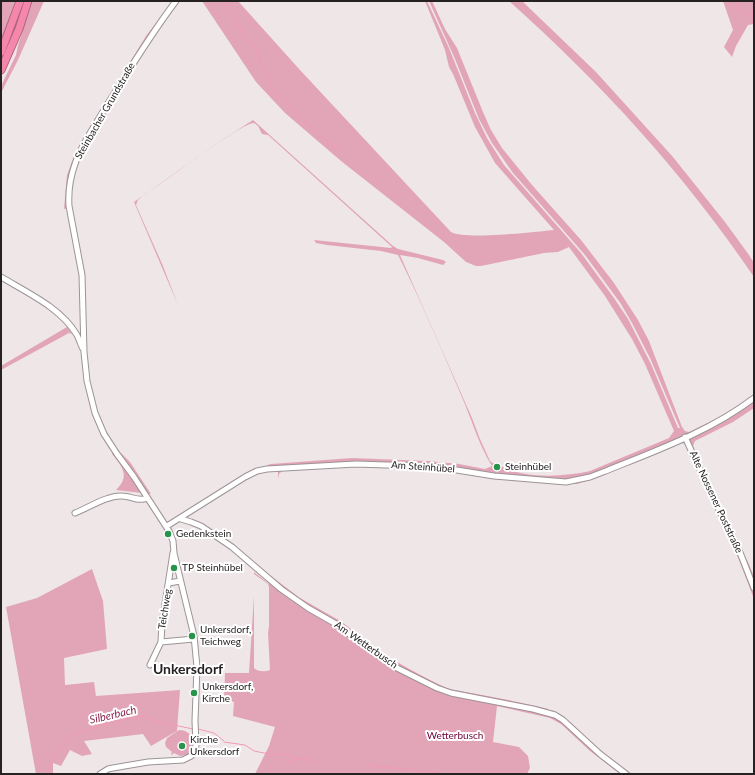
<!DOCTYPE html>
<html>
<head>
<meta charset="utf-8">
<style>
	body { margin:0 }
	#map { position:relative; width:755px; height:775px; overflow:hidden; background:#efe6e8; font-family:Lato,sans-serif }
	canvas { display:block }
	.frame { position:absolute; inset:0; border:2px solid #262223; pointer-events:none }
</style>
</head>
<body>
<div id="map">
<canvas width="755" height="775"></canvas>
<div class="frame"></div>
</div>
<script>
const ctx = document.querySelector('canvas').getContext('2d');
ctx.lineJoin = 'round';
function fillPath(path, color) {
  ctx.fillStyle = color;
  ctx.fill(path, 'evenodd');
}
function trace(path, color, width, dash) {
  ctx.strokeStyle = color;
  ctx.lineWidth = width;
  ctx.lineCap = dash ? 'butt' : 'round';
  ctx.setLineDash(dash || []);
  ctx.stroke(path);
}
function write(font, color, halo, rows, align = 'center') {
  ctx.font = font + ' Lato,sans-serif';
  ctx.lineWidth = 4;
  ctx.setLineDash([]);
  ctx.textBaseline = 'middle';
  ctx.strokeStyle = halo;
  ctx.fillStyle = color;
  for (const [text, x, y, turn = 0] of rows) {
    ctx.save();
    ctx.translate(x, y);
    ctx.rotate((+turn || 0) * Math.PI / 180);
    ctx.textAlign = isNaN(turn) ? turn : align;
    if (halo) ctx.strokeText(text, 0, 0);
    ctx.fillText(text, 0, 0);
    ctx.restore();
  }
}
fillPath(new Path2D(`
	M1,1H15L1,41Z
	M33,1H44L18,60L1,93V86L16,55L18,45Z
	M173,1H175L79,151L68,208L64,209L67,175L76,151L146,36Z
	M202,1H238L300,70L451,232C466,240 535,232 554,230L495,163L475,127L453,74L449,67L445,50L425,1H427L449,48L475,113L487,138L504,165L581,253L614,298L628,319L651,364L678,428H680L650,358L632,323L621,304L585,255L513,173L492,143L479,119L455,59L429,1H432L445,29L457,48L483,112L491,130L502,148L532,185L581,240L614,283L638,320L649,341L682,427L685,431L689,432L724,415L754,395V408L733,422L695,441L693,446L716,500L749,564L754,577V599L737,555L686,445L681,442L596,478L577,484H549L443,470L353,466L282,471L279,474L278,479V471L268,470L267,465L271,464L352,458L428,461L459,464L485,469L492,466C480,447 473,424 464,402C443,353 422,303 398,255L381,251L327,245L316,243L314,240L391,248L392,247L268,135L262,134L258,126L254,123C242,122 163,184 145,194L138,200L136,205L163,266L178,305L134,202L222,140L253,120L393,246L398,249L443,260L446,262L443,265L418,258L400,255L472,418L480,439L490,461C494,465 497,463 501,466C526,479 563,477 590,471L669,438L674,431L645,364L632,339L605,296L569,247L558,252L544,253L481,266H476L466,262L444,242L341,161L285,113L256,82Z
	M509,1H522L596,72L673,157L725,222L749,255L754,263V277C685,175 601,83 509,1Z
	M723,1H754V24L748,25L736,46L732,57L724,47L733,30Z
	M67,327L72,334L69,333L1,370V366Z
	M118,450L130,462L151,494L116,490C130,476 123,468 112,454Z
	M92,569L103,601L107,649L64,658L65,685L94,682L96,696L180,690L177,731L151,746L143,734L84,741L92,754L82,756L70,750L61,766L53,763V774H36L6,607L37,598Z
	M254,572L269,584L271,576L300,598L342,622L385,655L419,675L449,689L511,701L554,711L571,723L599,749L632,774H620L590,751L561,724L550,718L497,706L493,742L519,747L528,756L530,768L527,774H255L269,746L275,727L233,716L234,702L224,699L225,673H249L254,596V668C258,672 265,672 270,670L268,633L269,626V587L268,584L254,574Z
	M179,730C186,730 189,733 193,738L192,750L188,755L180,756L174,753L172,755L171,754L172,752L166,747L165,743L167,738Z`), '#e2a5b7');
trace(new Path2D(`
	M224,1L229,13L236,19L244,38L254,46L258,51L260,61L274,92L298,115L339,152
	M735,1L741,11L754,17
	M280,585L291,593
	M300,599L308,604
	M311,606L342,624L356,635
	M359,637L386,657L442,687L452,690L511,701
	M515,702L547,709
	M499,705L544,714
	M553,711L556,713
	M547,715L564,725L577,737
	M198,729L214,733L224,741
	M579,739L594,753L621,774
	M224,742L245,745L254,751L269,754H281L312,761
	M288,762L297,758
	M365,765L435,772L443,774
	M50,774V767L53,756L61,745L70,736L82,731L128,718L142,716L164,723L193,729`), '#f29ab5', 1);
const minor = new Path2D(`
	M1,277C28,293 61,308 77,335C79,339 81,345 83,349
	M685,437L711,494L739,550L754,588
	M75,513C88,508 108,495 122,496C131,496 139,502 147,498
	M181,519L191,522L201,526L232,547L281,589L308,608L336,624L373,652L397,668L437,688L451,693L533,709L555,715L563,720L600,754L626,774
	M167,526L245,477L257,471L267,469L356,464L417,466L438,467L494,476L566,482L590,477L603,472C655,451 709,432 754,398
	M169,583L180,581
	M161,642L194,639
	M150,665L161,642L162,623L173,553
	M100,774L108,769L113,768L148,762L183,760L191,756L195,751L196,745L195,721L197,667L194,636L179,574L174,553L173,541L169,531L134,477L117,454L104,434L95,413L87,381L84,352L82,275L69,206C68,191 70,178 75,164C82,143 96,124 107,105C130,69 150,35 176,1`);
const highway = new Path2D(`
	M1,52L20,1
	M1,70L19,29L28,1`);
trace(minor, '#9c9496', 7);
trace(highway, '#ad647c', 9);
trace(minor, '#fff', 5);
trace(highway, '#f587ac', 7);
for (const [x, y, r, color] of [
	[497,467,4,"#28934b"],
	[168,534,4,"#28934b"],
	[174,568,4,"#28934b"],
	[192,636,4,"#28934b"],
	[194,693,4,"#28934b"],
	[182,746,4,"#28934b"]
]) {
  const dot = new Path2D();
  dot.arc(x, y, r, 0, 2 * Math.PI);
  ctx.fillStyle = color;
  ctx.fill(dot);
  trace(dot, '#fff', 1.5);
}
write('10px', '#262223', '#fff', [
	["Steinbacher Grundstraße",105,111,-60],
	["Am Steinhübel",423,467,4],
	["Alte Nossener Poststraße",716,502,65],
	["Teichweg",165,609,-81],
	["Am Wetterbusch",366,645,35]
]);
write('10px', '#262223', '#fff', [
	["Steinhübel",505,467],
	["Gedenkstein",176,534],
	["TP Steinhübel",182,568],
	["Unkersdorf,",200,630],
	["Teichweg",200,642],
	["Unkersdorf,",202,687],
	["Kirche",202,699],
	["Kirche",190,740],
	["Unkersdorf",190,752]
], 'left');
write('10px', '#6c0137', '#fff', [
	["Wetterbusch",455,736]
]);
write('italic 11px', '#89254e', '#fff', [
	["Silberbach",113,715,-13]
]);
write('bold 14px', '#262223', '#fff', [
	["Unkersdorf",188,669]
]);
</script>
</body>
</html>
